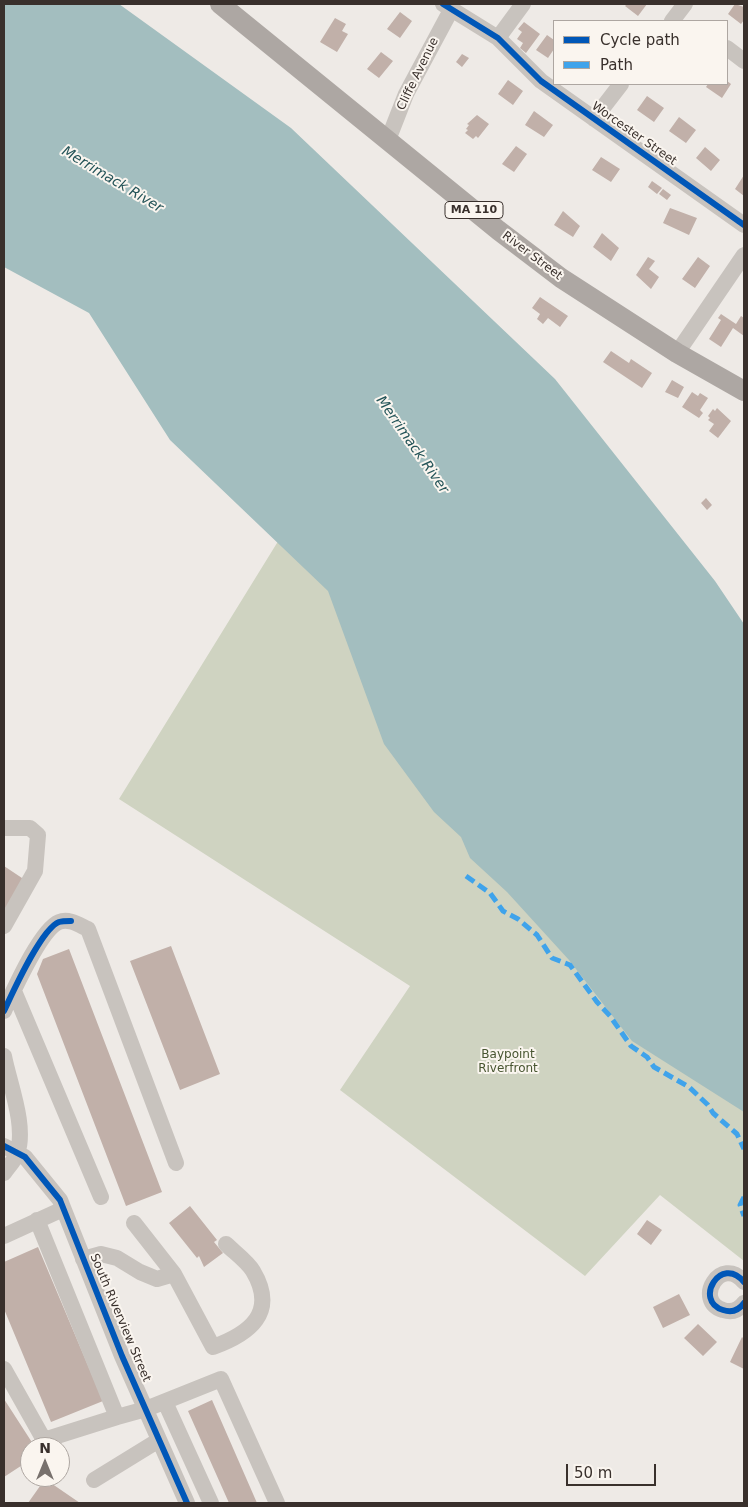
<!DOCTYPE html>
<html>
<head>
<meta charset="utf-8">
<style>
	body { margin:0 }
	#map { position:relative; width:748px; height:1507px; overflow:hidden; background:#eeeae6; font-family:"DejaVu Sans",sans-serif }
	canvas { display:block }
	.frame { position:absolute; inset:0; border:5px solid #39302c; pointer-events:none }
	.legend { position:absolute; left:553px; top:20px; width:175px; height:65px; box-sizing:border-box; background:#faf5ef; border:1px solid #ada6a1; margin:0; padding:6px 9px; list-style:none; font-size:15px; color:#39302c }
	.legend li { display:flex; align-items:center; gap:10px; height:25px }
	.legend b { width:25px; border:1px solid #ada6a1 }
	.north { position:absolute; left:20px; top:1437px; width:50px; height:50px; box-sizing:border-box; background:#faf5ef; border:1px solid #ada6a1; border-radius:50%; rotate:0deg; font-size:14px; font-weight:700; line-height:20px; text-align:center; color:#39302c }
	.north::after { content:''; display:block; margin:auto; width:18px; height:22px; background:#78716d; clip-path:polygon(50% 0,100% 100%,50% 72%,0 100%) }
	.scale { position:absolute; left:566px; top:1464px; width:90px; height:22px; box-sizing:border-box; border:2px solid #39302c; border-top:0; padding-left:6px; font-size:15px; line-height:18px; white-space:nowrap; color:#39302c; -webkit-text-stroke:4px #faf5ef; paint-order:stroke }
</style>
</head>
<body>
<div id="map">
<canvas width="748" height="1507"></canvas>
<div class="frame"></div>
<ul class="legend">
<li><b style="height:6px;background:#0057b8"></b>Cycle path</li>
<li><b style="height:6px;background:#3fa3eb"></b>Path</li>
</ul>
<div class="north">N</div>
<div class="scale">50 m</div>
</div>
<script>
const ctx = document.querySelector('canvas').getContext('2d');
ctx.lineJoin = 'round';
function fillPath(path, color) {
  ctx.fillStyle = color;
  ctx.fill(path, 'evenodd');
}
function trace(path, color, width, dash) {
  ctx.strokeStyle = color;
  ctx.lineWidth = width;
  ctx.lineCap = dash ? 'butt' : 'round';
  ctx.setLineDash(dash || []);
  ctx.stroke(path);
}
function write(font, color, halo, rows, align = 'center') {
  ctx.font = font + ' "DejaVu Sans",sans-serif';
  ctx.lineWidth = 4;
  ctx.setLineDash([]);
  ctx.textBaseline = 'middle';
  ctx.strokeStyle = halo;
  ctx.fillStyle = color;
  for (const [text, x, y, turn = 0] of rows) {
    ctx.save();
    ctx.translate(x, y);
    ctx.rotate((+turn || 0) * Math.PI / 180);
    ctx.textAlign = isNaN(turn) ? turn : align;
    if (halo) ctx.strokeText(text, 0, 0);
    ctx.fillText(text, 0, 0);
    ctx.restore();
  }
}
fillPath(new Path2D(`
	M285,530L744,1097V1261L660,1195L585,1276L340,1090L410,986L119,799Z`), '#cfd3c1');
fillPath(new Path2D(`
	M4,4H119L291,128L555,379L715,581L744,624V1112L632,1041L569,960L507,892L470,858L461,837L434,812L384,744L328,591L170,440L89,313L4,267Z`), '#a3bebf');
fillPath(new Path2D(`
	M627,4H647L638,16L625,6Z
	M735,4L744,7V20L741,24L728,14Z
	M400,12L412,21L400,38L387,29Z
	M335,18L346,24L342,31L348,34L337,52L320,42Z
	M524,22L540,34L526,53L520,48L523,43L517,39L522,32L518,29Z
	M547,35L554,40V49L548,58L536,50Z
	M381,52L393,61L379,78L367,69Z
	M462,54L469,58L462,67L456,62Z
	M508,80L523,91L513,105L498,94Z
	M727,81L731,84L722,98L706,87L708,84H727Z
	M647,96L664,108L654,122L637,110Z
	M534,111L553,125L544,137L525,125Z
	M477,115L489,124L478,138L476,136L473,139L465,133L468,130L466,129L469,125L467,124Z
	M679,117L696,130L686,143L669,131Z
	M516,146L527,154L514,172L502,164Z
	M705,147L720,160L711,171L696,158Z
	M601,157L620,169L611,182L592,170Z
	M744,175V196L735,189Z
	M652,181L662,188L657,194L648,187Z
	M663,189L671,195L667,200L659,194Z
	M670,208L697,218L689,235L663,223Z
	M563,211L580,226L573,237L554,225Z
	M602,233L619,248L611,261L593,247Z
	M648,257L655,261L649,269L659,277L651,289L636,275Z
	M698,257L710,266L695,288L682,279Z
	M540,297L568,316L560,327L548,318L543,324L537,319L540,314L532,308Z
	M721,314L736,324L741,316L744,318V336L733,328L721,347L709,339L721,320L718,318Z
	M611,351L629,363L631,359L652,373L642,388L603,362Z
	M672,380L684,387L678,398L665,392Z
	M692,392L698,396L700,393L708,398L700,410L703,413L699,418L682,407Z
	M717,408L731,421L718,438L709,431L714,424L708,420L710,418L708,416L713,409L715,411Z
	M706,498L712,505L707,510L701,503Z
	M4,866L25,880L4,914Z
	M171,946L220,1074L180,1090L130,961Z
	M69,949L162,1192L126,1206L37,974L43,959Z
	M190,1206L217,1240L214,1242L223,1253L204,1267L199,1256L197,1258L169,1223Z
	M647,1220L662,1230L651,1245L637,1234Z
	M38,1247L103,1401L51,1422L4,1309V1262Z
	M679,1294L690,1315L663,1328L653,1307Z
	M698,1324L717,1342L703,1356L684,1338Z
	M742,1337L744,1339V1369L730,1362Z
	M4,1399L35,1447H30V1460L4,1477Z
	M212,1400L257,1503H229L188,1411Z
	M45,1479L80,1503H28Z`), '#c1b0a9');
trace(new Path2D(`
	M443,4L498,38L541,81L744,225
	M672,21L685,4
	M498,38L523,4
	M727,48L744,61
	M594,119L621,84
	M388,140L406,94L451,10
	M677,353L744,255
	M4,828H30L38,835L35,871L4,926
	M14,991L101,1197
	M4,1011C13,992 40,930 59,922C69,918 79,925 88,929L176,1163
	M4,1056C9,1083 27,1126 17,1154C15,1160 8,1167 4,1173
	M4,1146L25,1157L60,1200L122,1356L187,1503
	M37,1220L117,1417L146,1409L221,1379L277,1503
	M134,1223L174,1274
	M4,1236L63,1209
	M83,1259L101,1254L117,1258L140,1272L157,1279L174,1274L213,1347C249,1334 278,1313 253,1271C247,1261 234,1252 226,1244
	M744,1282C721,1254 693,1301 723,1310C732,1313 739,1310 744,1303
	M4,1369L44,1440L117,1417
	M165,1402L211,1503
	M94,1480L159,1440`), '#c8c3be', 16);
trace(new Path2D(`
	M220,4L498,230L561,278L677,353L744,391`), '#ada7a3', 20);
trace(new Path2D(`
	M466,876L490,893L503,911L518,919L537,935L552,958L570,965L597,1002L610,1016L631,1046L647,1057L654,1067L689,1087L708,1105L713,1113L737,1134L744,1149
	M744,1197L740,1205L744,1216`), '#3fa3eb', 5, [10, 5]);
trace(new Path2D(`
	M443,4L498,38L541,81L744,225
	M4,1011C13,992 41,929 59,922C62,921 67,921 71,921
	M4,1146L25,1157L60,1200L122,1356L187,1503
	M744,1282C721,1254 693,1301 723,1310C732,1313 739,1310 744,1303`), '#0057b8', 6);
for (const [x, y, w] of [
	[474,210,58]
]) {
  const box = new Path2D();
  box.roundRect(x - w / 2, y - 8.5, w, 17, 4);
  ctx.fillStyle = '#faf5ef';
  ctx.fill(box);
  trace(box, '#39302c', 1);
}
write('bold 11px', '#39302c', null, [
	["MA 110",474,210]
]);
write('12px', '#39302c', '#faf5ef', [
	["Cliffe Avenue",418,74,-64],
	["Worcester Street",634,134,35],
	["River Street",532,256,37],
	["South Riverview Street",120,1318,67]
]);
write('12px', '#485631', '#faf5ef', [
	["Baypoint",508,1055],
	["Riverfront",508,1069]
]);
write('italic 14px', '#245458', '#faf5ef', [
	["Merrimack River",112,180,31],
	["Merrimack River",412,445,55]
]);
</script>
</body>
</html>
